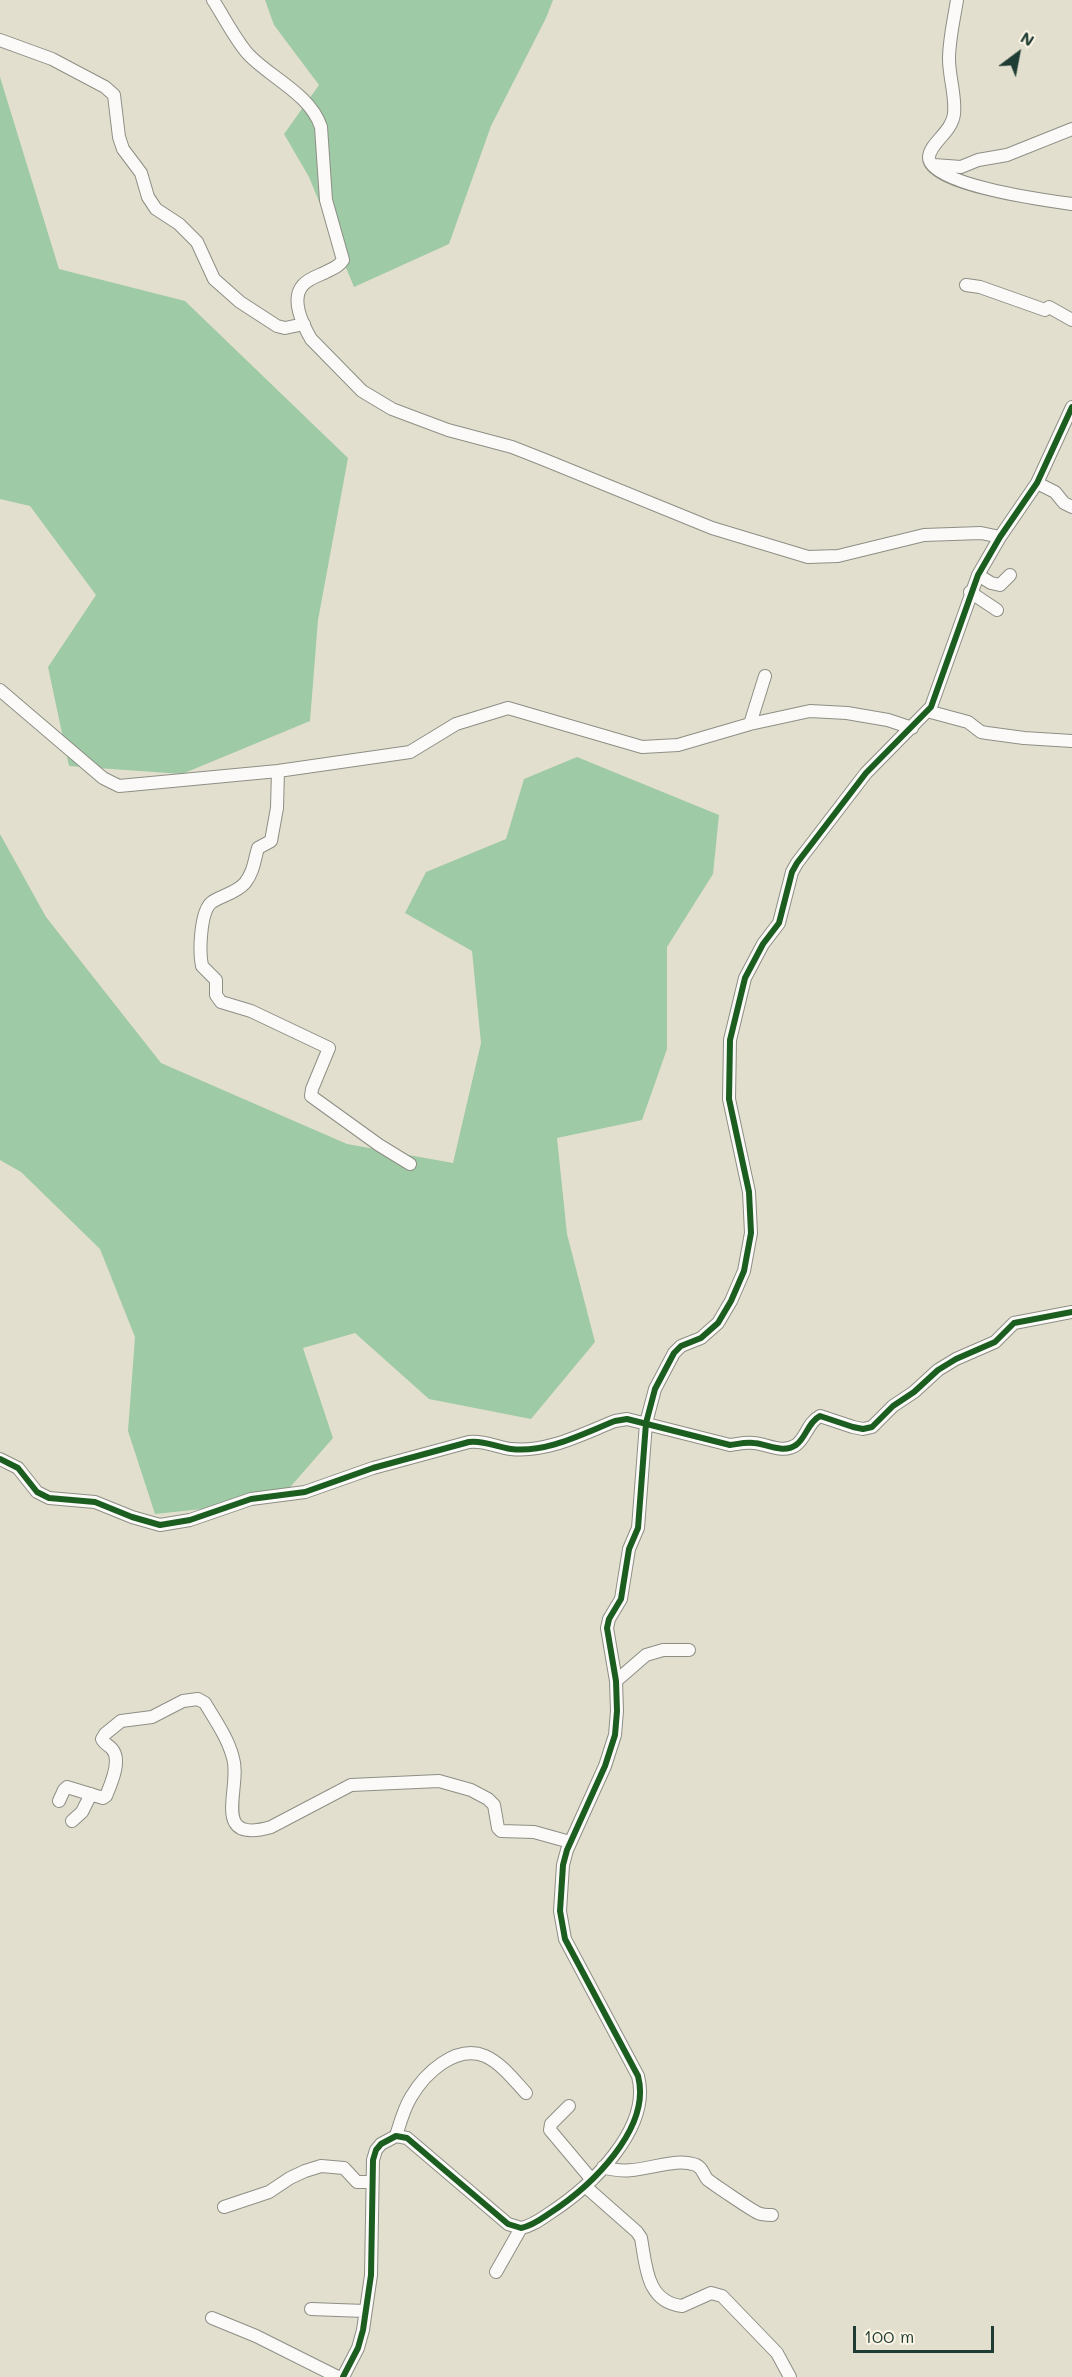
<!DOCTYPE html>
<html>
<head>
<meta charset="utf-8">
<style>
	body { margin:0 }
	#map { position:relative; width:1072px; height:2377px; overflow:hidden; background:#e3dfce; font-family:Mali,sans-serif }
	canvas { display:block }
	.north { position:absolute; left:988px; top:24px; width:60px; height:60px; -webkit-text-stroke:4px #fcf5e5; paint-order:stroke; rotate:32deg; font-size:16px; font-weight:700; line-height:24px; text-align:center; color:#1f3d34 }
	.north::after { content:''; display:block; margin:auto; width:21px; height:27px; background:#1f3d34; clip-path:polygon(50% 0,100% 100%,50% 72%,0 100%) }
	.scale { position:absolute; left:853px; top:2326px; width:141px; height:27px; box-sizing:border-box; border:3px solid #1f3d34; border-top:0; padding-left:8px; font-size:18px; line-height:21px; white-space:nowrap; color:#1f3d34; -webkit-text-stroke:4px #fcf5e5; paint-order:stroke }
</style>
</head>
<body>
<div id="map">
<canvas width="1072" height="2377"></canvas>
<div class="north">N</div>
<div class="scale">100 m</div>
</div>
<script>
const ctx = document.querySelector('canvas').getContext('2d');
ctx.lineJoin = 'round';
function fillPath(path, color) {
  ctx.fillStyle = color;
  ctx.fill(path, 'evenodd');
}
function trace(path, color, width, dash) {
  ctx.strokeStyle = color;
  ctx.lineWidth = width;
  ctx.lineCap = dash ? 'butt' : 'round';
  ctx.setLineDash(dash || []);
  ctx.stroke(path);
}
fillPath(new Path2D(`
	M265,0H553L546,18L491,126L449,244L354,287L309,177L284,134L319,85L274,25Z
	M0,77L59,269L185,301L348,458L318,620L310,721L182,774L69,766L48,667L96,595L30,506L0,499Z
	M577,757L719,815L713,874L667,947V1049L642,1120L557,1138L567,1234L595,1342L531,1419L429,1399L355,1333L303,1348L333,1438L278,1501L155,1514L128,1431L135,1337L100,1249L21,1172L0,1160V834L46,917L161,1063L347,1144L453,1163L481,1043L472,951L405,913L426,872L506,839L524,779Z`), '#9ecaa5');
const minor = new Path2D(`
	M213,0C224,17 236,41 249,55C271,78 310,94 321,127L326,200L343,260C339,267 331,269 324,273C317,276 308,279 303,285C290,299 303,325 311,339L362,391L392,409L448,430L512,447L545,460L712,528L808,557L838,556L924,535L981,533L1000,537
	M957,0C954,19 949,40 949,59C949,77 956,96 954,114C952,132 930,143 929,157C927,185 1050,201 1072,204
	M0,40L52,59L105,87L114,95L119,137L123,149L141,173L148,197L156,209L179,224L197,242L214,279L240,302L277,326L285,328L304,324
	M934,165L961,167L978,160L1007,155L1072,129
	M966,285L980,287L1045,310L1049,307L1072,320
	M1037,483L1055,492L1064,503L1072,507
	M978,575L991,583L1000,585L1010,575
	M970,592L997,610
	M0,690L103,778L119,786L278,771L410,752L456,724L508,708L642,747L678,745L750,724L810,711L847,713L888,720L912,728
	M927,711L968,722L981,732L987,733L1024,738L1072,741
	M750,724L765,676
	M278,771L277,808L271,841L258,848C254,861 254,871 245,883C236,893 223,895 212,902C200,911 199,952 202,966L216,980V995L221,1002L251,1011L329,1048L312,1089L311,1096L379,1145L410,1164
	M0,1459L18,1468L37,1492L49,1498L95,1502L132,1517L160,1525L190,1520L251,1499L305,1492L373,1468L469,1442C484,1440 496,1447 511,1449C547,1453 582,1434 615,1421L627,1419L730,1445C738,1444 745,1442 754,1443C767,1444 783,1454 796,1445C806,1438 808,1422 820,1416L853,1427L863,1429L872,1427L893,1406L914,1392L938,1370L956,1359L995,1342L1014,1323L1072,1312
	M616,1681L646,1655L663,1650H689
	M59,1801L64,1790L67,1787L103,1798L106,1796C111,1784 122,1760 112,1749C109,1745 104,1744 102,1739L105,1734L121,1721L152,1717L183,1701L198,1699L205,1703C215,1720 228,1738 233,1758C242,1787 209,1845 271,1827L351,1785L439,1781L471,1790L488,1799L494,1805L498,1828L501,1831L534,1832L570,1842
	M72,1821L82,1812L91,1794
	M569,2106L551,2124L550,2130L592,2180
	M396,2136C400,2123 404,2108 411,2097C425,2073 456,2044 485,2056C501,2063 514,2080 526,2093
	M603,2167C638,2179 669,2155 696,2165C703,2168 703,2174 707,2179C710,2182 753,2211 758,2213C762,2215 768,2215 772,2215
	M586,2187L637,2232L641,2238C646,2265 646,2302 682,2306L711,2293L722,2296L777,2353L790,2377
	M224,2207L269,2192L290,2178L305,2171L321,2166L344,2168L357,2182H372
	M496,2272L521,2228
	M311,2309L365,2311
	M212,2318L256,2336L338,2377
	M343,2377L358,2348L363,2330L371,2275L373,2160L376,2150L381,2144L396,2136L407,2138L508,2224L521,2228C532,2226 541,2219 550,2213C590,2187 652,2129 638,2076L565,1939L560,1911L563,1865L567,1850L605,1766L615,1735L617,1711L616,1681L607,1628L609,1619L621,1599L629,1549L638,1528L646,1423L655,1389L674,1353L681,1346L701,1338L718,1323L731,1301L744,1271L751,1233L749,1192L729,1099L730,1040L745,978L763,944L779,923L792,872L797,863L866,773L931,707L978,575L1000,537L1037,483L1072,407`);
trace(minor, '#8d8f85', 14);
trace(minor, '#fbfaf8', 12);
trace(new Path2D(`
	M0,1459L18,1468L37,1492L49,1498L95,1502L132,1517L160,1525L190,1520L251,1499L305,1492L373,1468L469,1442C484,1440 496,1447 511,1449C547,1453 582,1434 615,1421L627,1419L730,1445C738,1444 745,1442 754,1443C767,1444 783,1454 796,1445C806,1438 808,1422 820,1416L853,1427L863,1429L872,1427L893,1406L914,1392L938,1370L956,1359L995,1342L1014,1323L1072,1312
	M343,2377L358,2348L363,2330L371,2275L373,2160L376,2150L381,2144L396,2136L407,2138L508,2224L521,2228C532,2226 541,2219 550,2213C590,2187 652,2129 638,2076L565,1939L560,1911L563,1865L567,1850L605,1766L615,1735L617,1711L616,1681L607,1628L609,1619L621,1599L629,1549L638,1528L646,1423L655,1389L674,1353L681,1346L701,1338L718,1323L731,1301L744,1271L751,1233L749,1192L729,1099L730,1040L745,978L763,944L779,923L792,872L797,863L866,773L931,707L978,575L1000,537L1037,483L1072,407`), '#1b5e20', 6);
</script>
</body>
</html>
